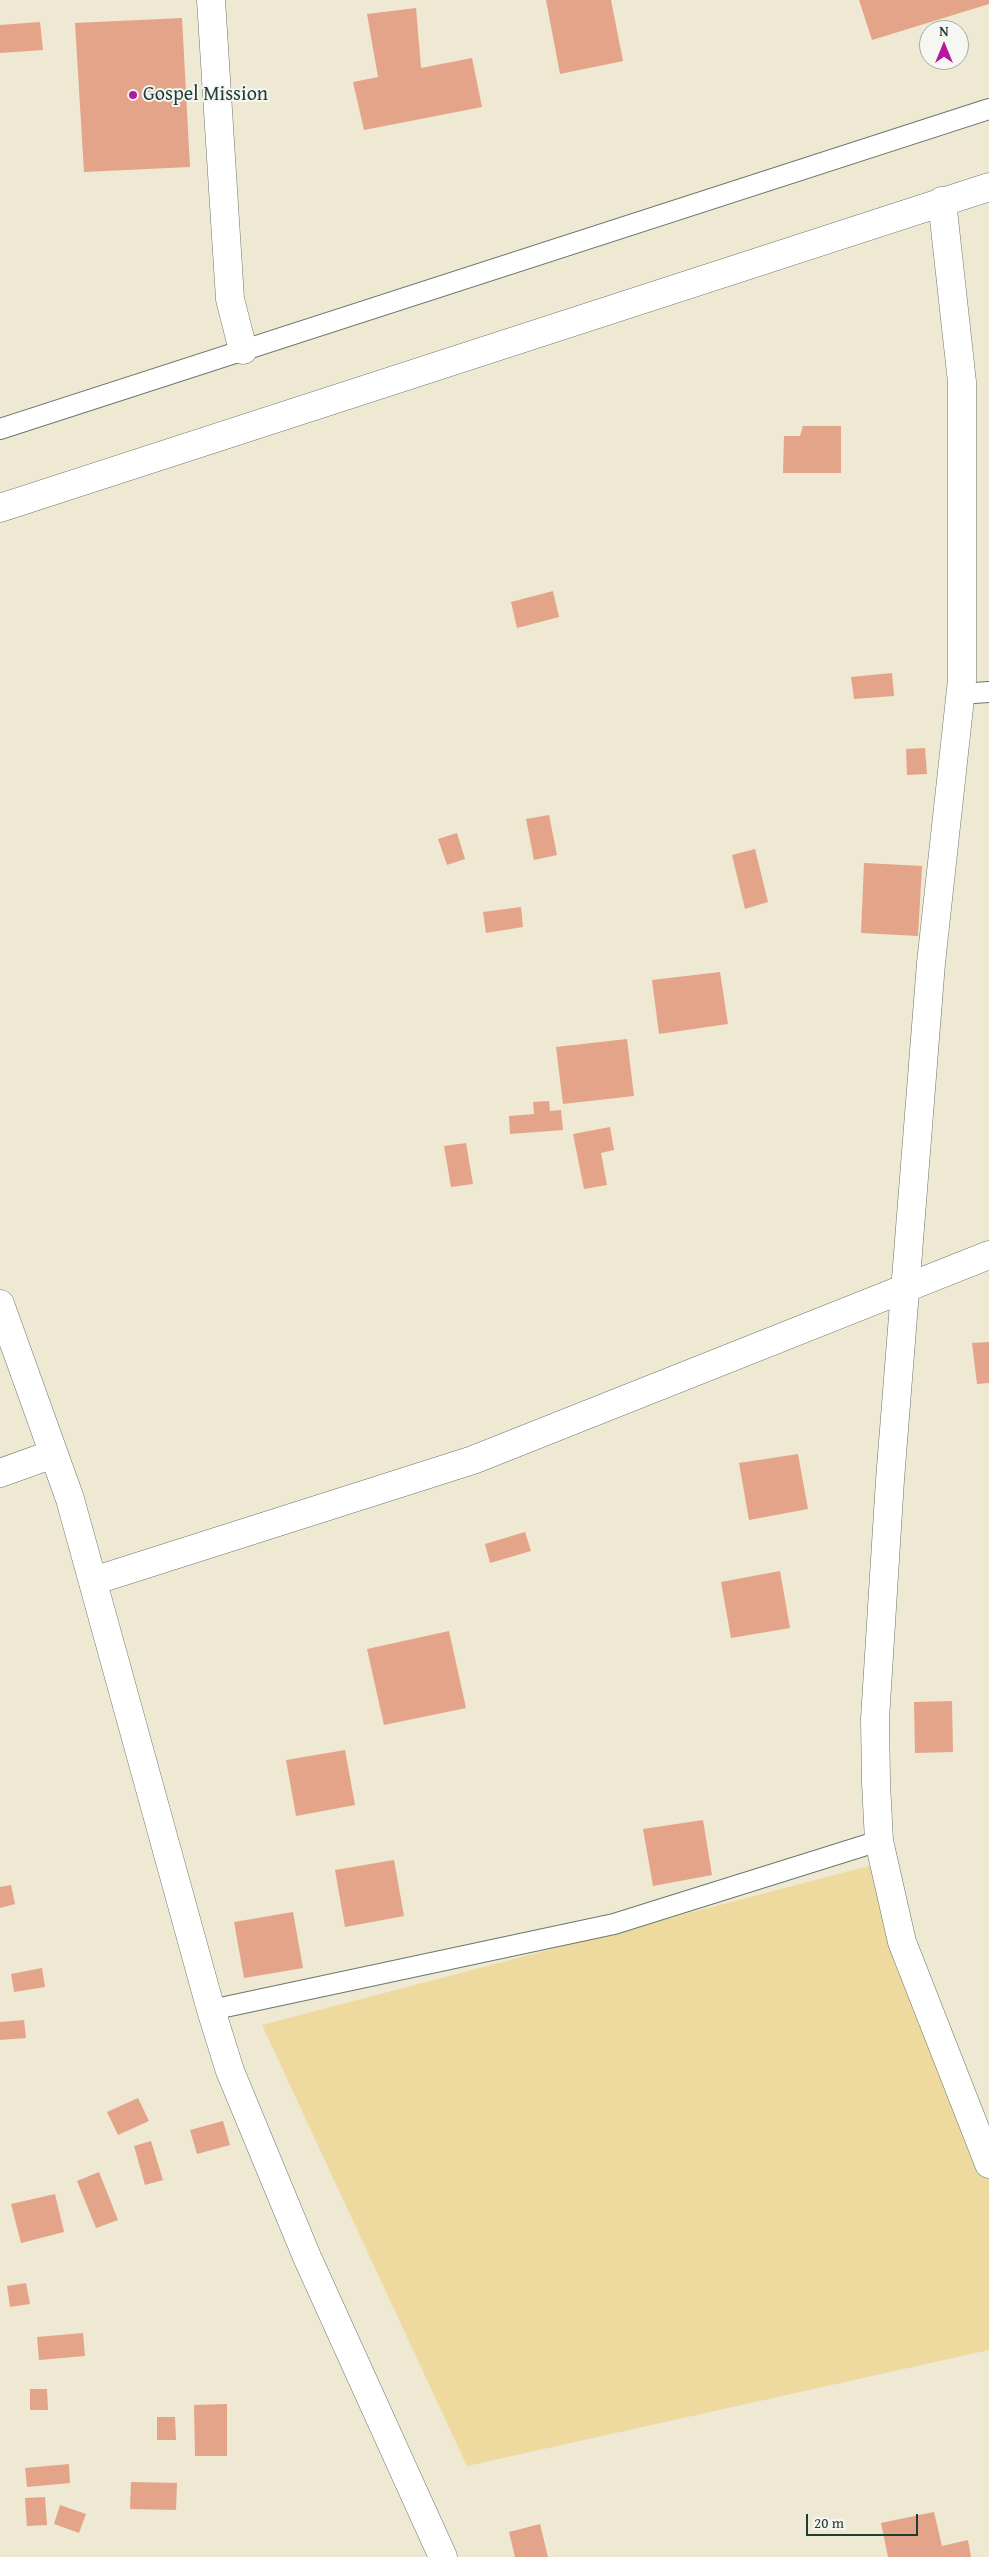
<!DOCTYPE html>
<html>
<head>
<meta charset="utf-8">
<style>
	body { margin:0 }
	#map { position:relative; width:989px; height:2557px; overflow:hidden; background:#efe8d2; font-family:"Gentium Book Plus",serif }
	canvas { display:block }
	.north { position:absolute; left:919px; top:20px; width:50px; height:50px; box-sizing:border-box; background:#f6f6f2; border:1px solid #a0aca6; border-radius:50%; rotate:0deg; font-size:14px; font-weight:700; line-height:20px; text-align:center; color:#1f3d34 }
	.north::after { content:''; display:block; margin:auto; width:18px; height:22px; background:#b5179e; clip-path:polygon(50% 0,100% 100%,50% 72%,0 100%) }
	.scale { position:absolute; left:806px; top:2514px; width:112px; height:22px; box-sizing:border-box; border:2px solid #1f3d34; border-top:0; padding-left:6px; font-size:15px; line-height:18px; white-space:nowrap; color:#1f3d34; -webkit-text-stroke:4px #f6f6f2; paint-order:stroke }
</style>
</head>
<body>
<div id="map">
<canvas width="989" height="2557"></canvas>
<div class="north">N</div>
<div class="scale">20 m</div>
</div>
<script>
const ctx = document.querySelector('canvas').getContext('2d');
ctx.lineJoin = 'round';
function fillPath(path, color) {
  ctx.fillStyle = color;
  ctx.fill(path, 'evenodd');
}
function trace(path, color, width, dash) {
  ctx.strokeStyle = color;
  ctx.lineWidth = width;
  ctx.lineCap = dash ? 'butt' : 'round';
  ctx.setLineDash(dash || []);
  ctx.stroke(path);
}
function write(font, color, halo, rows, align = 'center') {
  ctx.font = font + ' "Gentium Book Plus",serif';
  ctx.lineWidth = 4;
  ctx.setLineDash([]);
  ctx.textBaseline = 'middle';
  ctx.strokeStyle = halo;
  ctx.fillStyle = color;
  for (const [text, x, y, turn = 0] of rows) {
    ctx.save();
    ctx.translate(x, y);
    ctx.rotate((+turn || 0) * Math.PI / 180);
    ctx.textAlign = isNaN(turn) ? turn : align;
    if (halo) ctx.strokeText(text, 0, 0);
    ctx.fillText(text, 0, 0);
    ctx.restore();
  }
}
fillPath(new Path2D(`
	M884,1862L989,2164V2350L467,2466L262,2025Z`), '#eeda9e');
fillPath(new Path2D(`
	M546,0H611L623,61L560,74Z
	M859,0H989V4L872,40Z
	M416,8L421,68L472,58L482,107L364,130L353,82L378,77L367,14Z
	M182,18L190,167L84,172L75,23Z
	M40,22L43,50L0,53V25Z
	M803,426H841V473H783L784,436H800Z
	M553,591L559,617L517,628L511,602Z
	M892,673L894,696L854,699L851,677Z
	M925,748L927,774L907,775L906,749Z
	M549,815L557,855L534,860L526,819Z
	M457,833L465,859L447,865L438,839Z
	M755,849L768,902L745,909L732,855Z
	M864,863L922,866L918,936L861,933Z
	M521,907L523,927L486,933L483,912Z
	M720,972L728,1024L659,1034L652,980Z
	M627,1039L634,1096L563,1104L556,1047Z
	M549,1101L550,1111L561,1110L563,1130L510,1134L509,1116L534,1114L533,1102Z
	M610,1127L614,1150L601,1153L607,1185L584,1189L573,1134Z
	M466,1143L473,1184L451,1187L444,1146Z
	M989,1342V1383L977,1384L972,1343Z
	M798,1454L808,1509L749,1520L739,1463Z
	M525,1532L531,1551L490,1563L485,1544Z
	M780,1571L790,1628L731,1638L721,1582Z
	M449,1631L466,1708L384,1725L367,1649Z
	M952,1701L953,1752L915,1753L914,1702Z
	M345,1750L355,1805L296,1816L286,1760Z
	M703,1820L712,1875L653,1886L643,1829Z
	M394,1860L404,1916L345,1927L335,1870Z
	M11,1885L15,1904L0,1908V1887Z
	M293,1912L303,1968L244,1978L234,1922Z
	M42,1968L45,1987L14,1992L11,1974Z
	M24,2020L26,2038L0,2040V2022Z
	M138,2098L149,2121L118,2135L107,2112Z
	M223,2121L230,2145L197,2154L190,2130Z
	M151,2141L163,2180L145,2185L134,2146Z
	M99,2172L118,2220L96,2228L77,2181Z
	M55,2194L64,2232L21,2243L11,2204Z
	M26,2283L30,2304L10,2307L7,2286Z
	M83,2333L85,2356L39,2360L37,2337Z
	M30,2389H47L48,2410H30Z
	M227,2404V2456H195L194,2405Z
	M157,2417H175L176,2440H157Z
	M69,2464L70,2483L27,2487L25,2468Z
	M131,2482L177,2483L176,2510L130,2509Z
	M45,2497L47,2525L27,2526L25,2498Z
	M60,2505L86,2514L79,2533L54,2524Z
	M934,2512L942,2546L968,2540L971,2557H888L881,2523Z
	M540,2524L548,2557H515L509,2532Z`), '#e4a489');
const service = new Path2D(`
	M0,429L989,109
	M960,694L989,692
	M211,2010L614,1924L879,1841`);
const minor = new Path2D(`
	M211,0L230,299L243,350
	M942,201L962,382V680L931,963L890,1480L875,1719L876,1783L879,1841L902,1942L989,2164
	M0,1304L70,1499L211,2010L230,2071L307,2257L443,2557
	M0,1473L53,1454
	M93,1581L473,1460L989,1255`);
const trunk = new Path2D(`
	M0,508L989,187`);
trace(service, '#68796b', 22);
trace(minor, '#68796b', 29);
trace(trunk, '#68796b', 29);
trace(service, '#fff', 20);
trace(minor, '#fff', 28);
trace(trunk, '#fff', 28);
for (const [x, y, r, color] of [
	[133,95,5,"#b5179e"]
]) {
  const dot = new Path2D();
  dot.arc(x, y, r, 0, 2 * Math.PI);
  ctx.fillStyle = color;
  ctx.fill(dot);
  trace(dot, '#f6f6f2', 2);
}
write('20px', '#1f3d34', '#f6f6f2', [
	["Gospel Mission",143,95]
], 'left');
</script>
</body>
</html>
